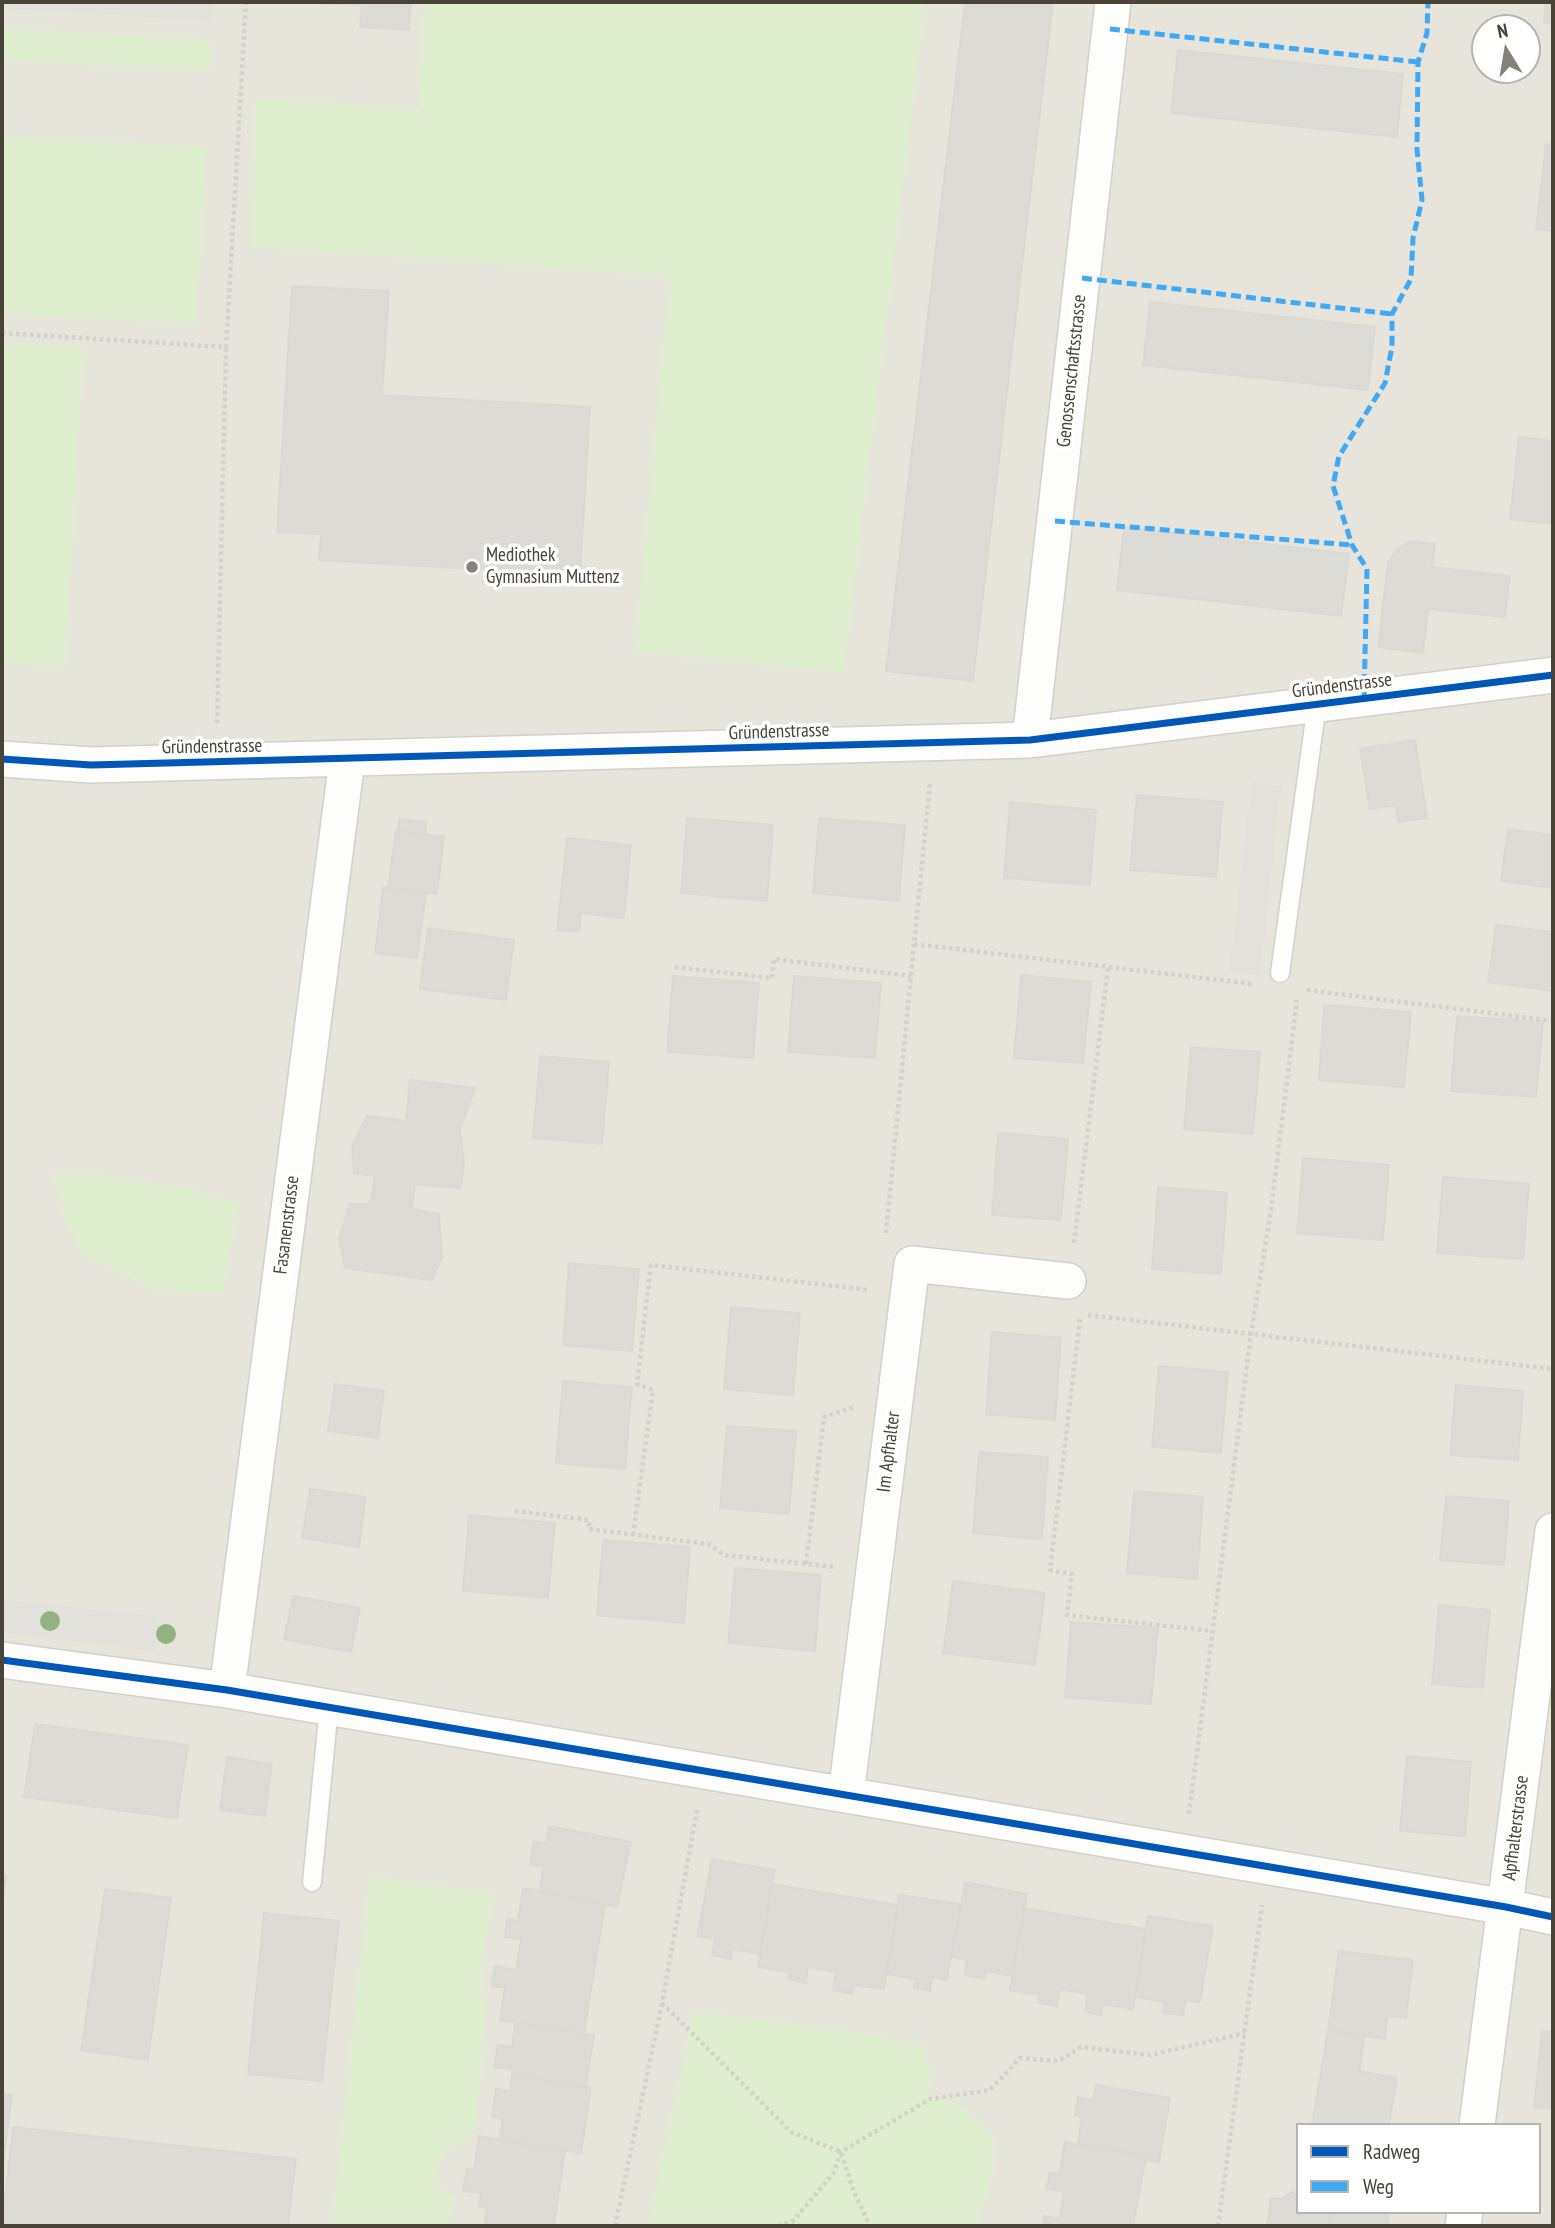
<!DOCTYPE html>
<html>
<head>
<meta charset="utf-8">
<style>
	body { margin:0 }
	#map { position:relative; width:1555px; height:2228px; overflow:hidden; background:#f3f2ee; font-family:"PT Sans Narrow",sans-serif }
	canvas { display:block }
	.frame { position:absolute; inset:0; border:4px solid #4a4438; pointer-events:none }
	.legend { position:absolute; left:1296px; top:2123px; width:245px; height:91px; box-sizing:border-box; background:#fff; border:2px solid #b7b4af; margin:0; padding:9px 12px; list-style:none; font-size:21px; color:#4a4438 }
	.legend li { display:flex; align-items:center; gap:14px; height:35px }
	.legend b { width:35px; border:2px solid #b7b4af }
	.north { position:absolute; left:1471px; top:14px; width:70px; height:70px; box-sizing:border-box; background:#fff; border:2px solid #b7b4af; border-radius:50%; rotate:349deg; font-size:19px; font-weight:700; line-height:28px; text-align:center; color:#4a4438 }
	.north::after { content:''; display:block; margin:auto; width:24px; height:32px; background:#858178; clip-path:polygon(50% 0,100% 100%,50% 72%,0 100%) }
</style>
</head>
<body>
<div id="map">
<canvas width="1555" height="2228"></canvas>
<div class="frame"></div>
<ul class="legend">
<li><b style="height:9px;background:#0057b8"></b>Radweg</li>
<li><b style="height:9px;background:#3fa9f5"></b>Weg</li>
</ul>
<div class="north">N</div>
</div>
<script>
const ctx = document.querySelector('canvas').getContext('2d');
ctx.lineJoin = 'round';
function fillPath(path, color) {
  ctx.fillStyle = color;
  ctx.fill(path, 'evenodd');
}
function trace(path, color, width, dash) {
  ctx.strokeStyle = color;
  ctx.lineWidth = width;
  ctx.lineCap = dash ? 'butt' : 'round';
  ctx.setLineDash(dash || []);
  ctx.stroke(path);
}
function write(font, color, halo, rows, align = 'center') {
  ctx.font = font + ' "PT Sans Narrow",sans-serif';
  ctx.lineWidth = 7;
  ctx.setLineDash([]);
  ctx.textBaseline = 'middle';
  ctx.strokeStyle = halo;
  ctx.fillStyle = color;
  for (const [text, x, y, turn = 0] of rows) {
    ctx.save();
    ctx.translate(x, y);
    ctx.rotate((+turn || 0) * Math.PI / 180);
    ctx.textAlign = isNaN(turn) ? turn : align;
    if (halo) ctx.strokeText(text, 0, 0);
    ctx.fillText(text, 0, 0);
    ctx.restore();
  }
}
fillPath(new Path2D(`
	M2,2H1553V2226H2ZM1485,28H1527V70H1485ZM1298,2125H1539V2212H1298Z`), '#e7e4db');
fillPath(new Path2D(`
	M424,2H926L844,673L634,652L669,277L249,247L255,98L418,108Z
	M2,28L213,40L212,72L2,60Z
	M2,135L207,147L197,324L2,314Z
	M2,342L84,347L66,667L2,663Z
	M52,1174H98L191,1189L239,1204L223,1293L157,1291L82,1255L64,1217Z
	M369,1876L493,1893L481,1986L488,2004L477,2122L467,2142L443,2150L436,2185L455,2196L447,2226H331Z
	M693,2011L845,2030L922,2045L933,2071L927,2094L965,2107L995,2136L993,2177L977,2226H647Z`), '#deeece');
fillPath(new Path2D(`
	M2,2H215L213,21L2,8Z
	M1252,781L1281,786L1260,976L1229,971Z
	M2,1599L158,1617L156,1651L2,1632Z`), '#e2e1dc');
const building = new Path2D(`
	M296,2H411L409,30L360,27L362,5Z
	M965,2H1053L973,681L886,671Z
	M1546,2H1553V24L1544,23Z
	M1178,50L1403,74L1397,137L1171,113Z
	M1546,144L1553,145V231L1536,229Z
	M292,286L389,291L382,395L590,407L580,575L319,560L321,534L277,532Z
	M1150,302L1375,327L1368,390L1143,365Z
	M1519,437L1553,441V524L1510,519Z
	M1124,527L1349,554L1341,616L1117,590Z
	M1411,541L1435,544L1432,567L1510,576L1505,617L1428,609L1423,653L1378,647L1388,563L1397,549Z
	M1415,740L1427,818L1398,822L1396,805L1370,809L1360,749Z
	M1137,795L1223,802L1216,877L1130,870Z
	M1010,802L1096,810L1090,885L1004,878Z
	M687,818L773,825L767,901L681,893Z
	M819,818L905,825L899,901L813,893Z
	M399,819L426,822L425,835L398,832Z
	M1508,829L1553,835V888L1501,881Z
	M396,831L444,837L437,894L388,888Z
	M567,838L631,845L624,918L581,913L579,932L557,930Z
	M383,887L426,893L417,958L375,953Z
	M1496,925L1553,932V991L1488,982Z
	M428,928L514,940L506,1000L420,989Z
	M1021,975L1091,982L1083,1063L1014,1058Z
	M673,976L759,983L753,1058L667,1052Z
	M794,976L881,983L875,1058L788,1052Z
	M1324,1005L1411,1012L1404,1087L1319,1080Z
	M1457,1016L1543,1022L1536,1097L1451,1091Z
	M1191,1047L1260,1052L1253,1134L1184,1129Z
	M540,1056L609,1062L602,1144L533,1138Z
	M410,1080L475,1088L460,1129L464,1163L461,1188L415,1184L412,1209L439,1214L442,1257L432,1280L345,1268L339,1239L350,1204H370L375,1176L354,1173L352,1147L367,1116L406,1121Z
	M998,1133L1068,1139L1061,1220L992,1215Z
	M1303,1158L1389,1165L1383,1240L1297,1233Z
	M1443,1177L1529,1184L1523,1259L1437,1253Z
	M1158,1187L1227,1193L1221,1274L1152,1269Z
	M569,1263L639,1269L632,1351L563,1345Z
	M731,1307L800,1313L793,1395L724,1389Z
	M992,1332L1061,1338L1055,1420L986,1414Z
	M1159,1366L1228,1372L1221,1453L1152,1447Z
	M563,1381L632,1387L625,1469L556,1463Z
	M335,1384L384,1391L378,1438L328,1431Z
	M1456,1385L1523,1391L1518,1460L1450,1455Z
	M727,1426L796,1431L789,1514L720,1508Z
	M979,1452L1048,1457L1042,1539L973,1533Z
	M310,1489L366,1497L359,1547L302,1538Z
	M1134,1491L1203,1497L1197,1579L1127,1573Z
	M1446,1496L1509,1501L1504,1565L1440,1560Z
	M469,1515L555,1523L548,1598L463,1591Z
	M603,1540L690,1547L684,1623L597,1615Z
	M735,1568L821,1575L815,1651L728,1643Z
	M953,1581L1045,1593L1035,1665L943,1653Z
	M293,1596L360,1608L351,1652L284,1639Z
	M1439,1605L1490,1610L1483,1688L1432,1684Z
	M1071,1622L1158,1628L1151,1704L1065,1697Z
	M35,1724L188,1745L177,1818L24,1797Z
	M1407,1756L1471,1762L1465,1836L1400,1831Z
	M227,1757L272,1764L265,1816L220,1810Z
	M549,1826L631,1842L617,1907L539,1891L544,1867L530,1864L534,1841L546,1843Z
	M712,1859L775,1870L760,1954L733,1949L731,1959L712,1955L715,1939L697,1936Z
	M2,1876H6L2,1908Z
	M965,1882L1027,1894L1012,1976L986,1971L985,1979L965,1975L967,1960L952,1957Z
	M772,1884L898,1905L884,1989L854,1985L853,1994L833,1990L836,1972L808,1967L806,1983L788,1979L789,1972L758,1967Z
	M523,1888L605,1905L584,2033L500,2020L505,1988L491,1986L495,1966L516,1970L521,1939L505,1937L507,1919L518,1921Z
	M105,1889L171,1898L148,2060L81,2050Z
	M899,1895L961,1904L947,1980L932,1977L930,1991L914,1988L915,1979L888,1974Z
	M1024,1908L1146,1929L1133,2009L1103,2004L1101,2015L1085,2012L1088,1994L1060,1989L1057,2006L1039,2003L1040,1995L1010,1990Z
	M264,1913L339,1921L322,2081L248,2074Z
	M1148,1916L1213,1926L1200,2002L1186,2000L1183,2015L1163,2013L1165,2002L1135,1997Z
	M1339,1951L1413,1960L1406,2018L1387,2016L1385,2039L1328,2030Z
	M515,2023L594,2035L586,2087L512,2076L513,2069L494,2067L498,2045L512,2047Z
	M1328,2030L1365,2036L1359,2071L1397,2078L1389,2125H1312Z
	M1542,2031L1553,2032V2109L1534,2107Z
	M512,2076L591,2088L581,2153L499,2140L503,2119L492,2117L496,2089L510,2091Z
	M1096,2085L1170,2098L1159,2162L1145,2160L1146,2156L1078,2144L1082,2117L1075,2115L1078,2097L1093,2101Z
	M2,2094L12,2095L2,2172Z
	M13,2127L296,2159L288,2226H2Z
	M479,2136L565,2150L554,2226H484L487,2208L479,2206L481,2193L463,2191L467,2169L474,2170Z
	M1065,2142L1146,2156L1133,2226H1042L1044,2216L1059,2219L1064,2192L1046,2189L1050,2172L1059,2174Z
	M1293,2191L1298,2198V2212H1331L1329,2226H1267L1271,2198L1282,2199Z
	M1331,2212H1383L1389,2213L1387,2226H1329Z`);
fillPath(building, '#dddbd6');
trace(building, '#dbd9d3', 2);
const lane = new Path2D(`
	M1280,973L1317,704
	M312,1882L329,1707`);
const street = new Path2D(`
	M1030,740L1113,2
	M2,759L91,765L1030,740L1553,675
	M2,1660L227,1690L1506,1907L1553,1917
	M227,1690L347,760
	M846,1795L912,1264L1068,1281
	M1477,2125L1553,1531
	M1463,2226L1465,2212`);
trace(lane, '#d1d0cb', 21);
trace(street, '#d1d0cb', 38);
trace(new Path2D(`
	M2,333L226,347L246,2
	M217,723L226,347
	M930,784L914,944L1253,984
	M675,967L772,978L774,959L911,976
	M1307,990L1553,1021
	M886,1233L914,944
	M1074,1243L1108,968
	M1088,1315L1553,1369
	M1080,1319L1050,1570L1072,1574L1067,1615L1212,1631
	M515,1511L589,1520V1529L708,1544L724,1555L835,1567
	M633,1535L653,1390L637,1384L651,1265L870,1290
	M806,1564L824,1417L855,1407
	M697,1810L662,2003L791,2132L841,2152L854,2192L870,2226
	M1189,1814L1251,1334L1271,1210L1297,1000
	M615,2226L662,2004
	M778,2226L793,2221L833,2174L841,2152L930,2099L990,2090L1020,2058L1059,2061L1081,2047L1150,2055L1245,2033
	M1218,2226L1262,1905`), '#d3d2cc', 4.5, [3.5, 3.5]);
trace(lane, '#fdfdfc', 18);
trace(street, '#fdfdfc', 35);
trace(new Path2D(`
	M1110,29L1418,62
	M1082,278L1392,314
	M1055,521L1352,545
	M1364,699L1367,569L1352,545L1333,486L1339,456L1385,383L1392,347V314L1411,279L1413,238L1422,200L1417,149L1418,62L1427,33L1428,2`), '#3fa9f5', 5, [10, 5]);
trace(new Path2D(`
	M2,759L91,765L1030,740L1553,675
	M2,1660L227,1690L1506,1907L1553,1917`), '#0057b8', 7);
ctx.fillStyle = '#92b381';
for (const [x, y] of [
	[50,1621],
	[166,1634]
]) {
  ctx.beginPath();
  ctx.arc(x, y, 10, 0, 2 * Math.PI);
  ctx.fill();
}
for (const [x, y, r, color] of [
	[472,567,7,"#858178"]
]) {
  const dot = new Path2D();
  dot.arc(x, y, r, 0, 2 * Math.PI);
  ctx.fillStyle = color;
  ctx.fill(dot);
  trace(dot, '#fff', 2.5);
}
write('19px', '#4a4438', '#fff', [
	["Genossenschaftsstrasse",1072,371,-84],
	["Gründenstrasse",1342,686,-7],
	["Gründenstrasse",779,732,-2],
	["Gründenstrasse",212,747,-1],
	["Fasanenstrasse",287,1225,-83],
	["Im Apfhalter",889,1452,-83],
	["Apfhalterstrasse",1516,1828,-83]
]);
write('19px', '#4a4438', '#fff', [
	["Mediothek",486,556],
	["Gymnasium Muttenz",486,578]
], 'left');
</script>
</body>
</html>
